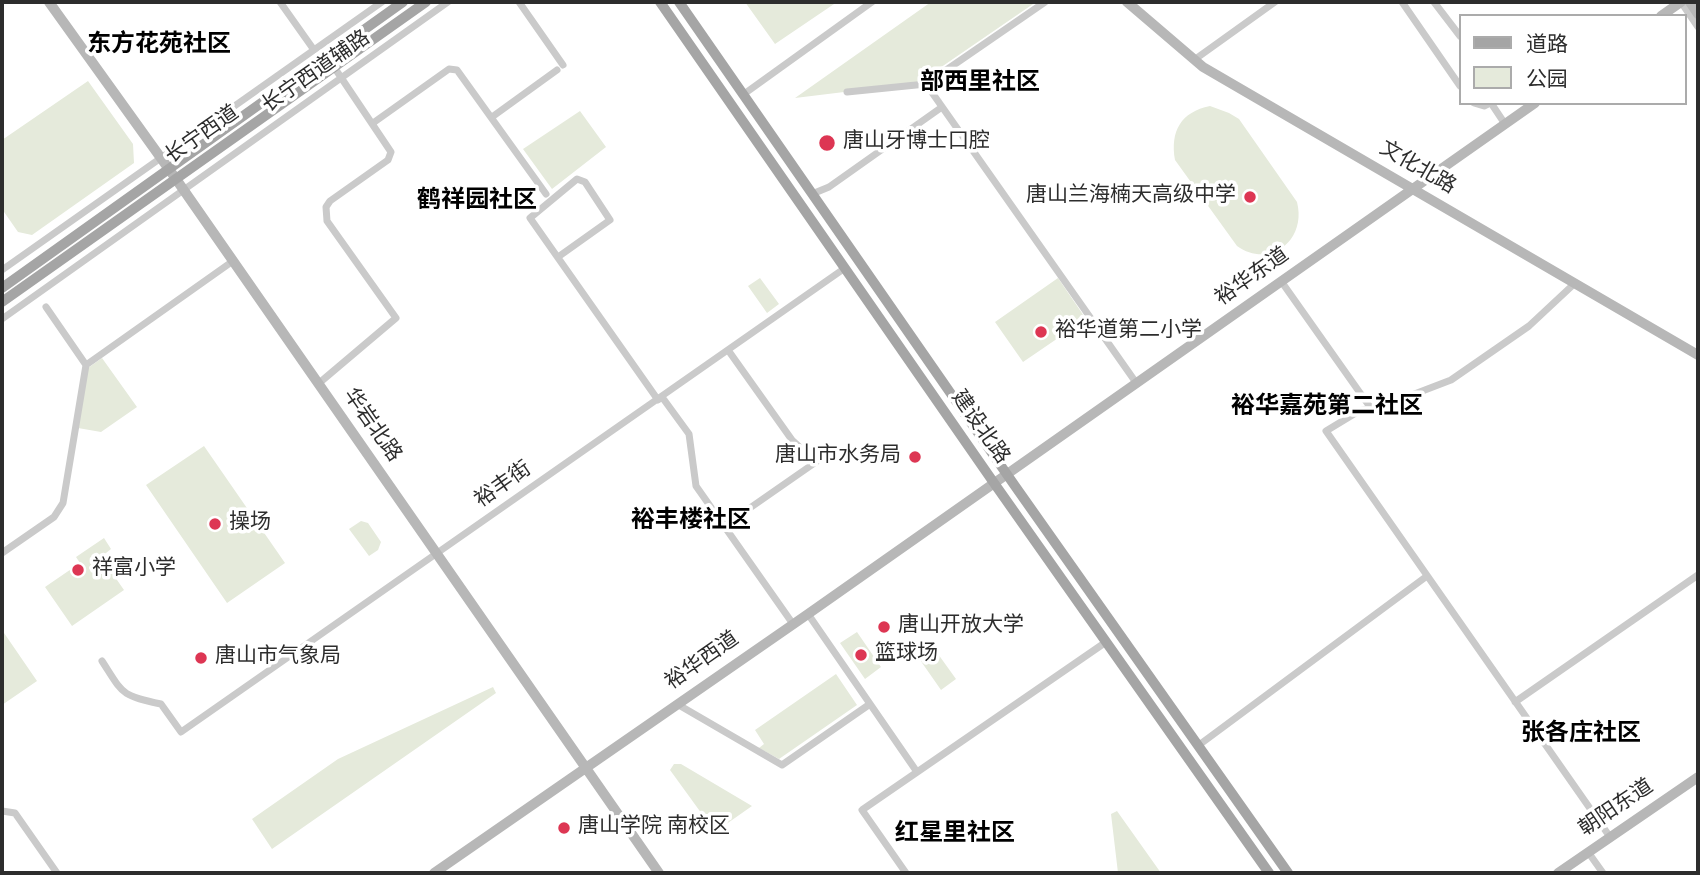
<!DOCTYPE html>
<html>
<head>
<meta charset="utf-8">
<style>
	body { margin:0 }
	#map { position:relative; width:1700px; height:875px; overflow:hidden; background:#fff; font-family:Overpass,"Noto Sans SC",sans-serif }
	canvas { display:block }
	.frame { position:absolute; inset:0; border:4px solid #2d2d2d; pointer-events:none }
	.legend { position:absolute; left:1459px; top:14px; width:228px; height:91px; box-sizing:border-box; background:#fff; border:2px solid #ababab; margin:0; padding:9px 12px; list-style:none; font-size:21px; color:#2d2d2d }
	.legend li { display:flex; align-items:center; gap:14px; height:35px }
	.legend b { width:35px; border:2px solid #ababab }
</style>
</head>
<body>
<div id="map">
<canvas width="1700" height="875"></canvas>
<div class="frame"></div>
<ul class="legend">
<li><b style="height:9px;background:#a5a5a5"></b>道路</li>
<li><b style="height:19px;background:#e5eadb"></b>公园</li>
</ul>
</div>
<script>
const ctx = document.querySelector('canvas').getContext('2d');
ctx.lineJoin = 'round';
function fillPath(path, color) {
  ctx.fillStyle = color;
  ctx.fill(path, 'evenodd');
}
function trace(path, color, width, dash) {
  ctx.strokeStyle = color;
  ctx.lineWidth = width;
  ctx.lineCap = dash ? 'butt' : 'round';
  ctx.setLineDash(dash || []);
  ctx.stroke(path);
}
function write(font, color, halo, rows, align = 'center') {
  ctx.font = font + ' Overpass,"Noto Sans SC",sans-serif';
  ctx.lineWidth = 7;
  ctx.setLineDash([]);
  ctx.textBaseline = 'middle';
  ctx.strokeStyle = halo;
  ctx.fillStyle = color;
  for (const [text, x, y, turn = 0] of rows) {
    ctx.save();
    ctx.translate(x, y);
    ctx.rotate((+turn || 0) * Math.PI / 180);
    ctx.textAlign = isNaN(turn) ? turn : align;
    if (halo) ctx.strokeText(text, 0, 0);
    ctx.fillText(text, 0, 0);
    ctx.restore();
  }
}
fillPath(new Path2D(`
	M745,2H837L775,44Z
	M931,2H1036L918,83L795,98Z
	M88,81L133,144L134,163L32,235L18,232L2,209V140Z
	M1210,106L1229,113L1239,119L1297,202C1307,241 1269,269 1237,246L1175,160C1170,131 1181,112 1210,106Z
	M580,111L606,147L552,189L523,149Z
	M760,278L779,304L767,313L748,286Z
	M1058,278L1086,319L1023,362L995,322Z
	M102,358L137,407L101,432L78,428L88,368Z
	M204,446L285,563L227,603L146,485Z
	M361,521L368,523L381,542L378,550L369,556L349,529Z
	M104,538L111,549L101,557L124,590L72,626L45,587L80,563L76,557Z
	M2,630L37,681L2,705Z
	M857,632L881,667L865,679L840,643Z
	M933,647L956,679L941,690L918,657Z
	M836,674L857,705L779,759L759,748L764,744L755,730Z
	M493,687L496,693L272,849L252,819L338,759Z
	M674,764H681L752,806L715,832L670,770Z
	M1117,811L1161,873H1118L1111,814Z`), '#e5eadb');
trace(new Path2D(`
	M280,2L314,50
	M519,2L563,65
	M1045,2L926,84L1137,384
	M1402,2L1460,86
	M1434,2L1460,36
	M1681,2L1698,27
	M1194,60L1275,2
	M847,92L926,84
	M744,94L872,2
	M1474,103L1484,106L1490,103
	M1491,103L1505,124
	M492,117L557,70
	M373,123L449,69L457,70L546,194
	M812,194L829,187L942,107
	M558,257L610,220L585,182L577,179L530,218L658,400
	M2,270L382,2
	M1281,281L1370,407
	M1574,284L1529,326L1451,380L1391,403L1359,411L1326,431L1610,837
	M2,319L448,2
	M86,365L233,261
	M318,384L396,318L327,221L326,207L330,201L388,160L391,152L334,67
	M662,397L689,434L696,486L793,624
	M724,526L816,462L792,440L728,350
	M2,553L54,517L63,503L86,365L46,307
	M808,614L917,772
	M102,661C124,695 120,695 161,704L181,732L845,268
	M1515,702L1698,575
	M677,704L782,765L870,704
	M1199,745L1427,576
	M2,811L15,813L57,873
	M1588,852L1603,873
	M906,873L862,810L1106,642`), '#cacaca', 7);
trace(new Path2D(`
	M49,2L176,179L659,873
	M1127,2L1203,67L1698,355
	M1690,2L1698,14
	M1661,16L1681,2
	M434,873L808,614L1535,103
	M1558,873L1698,777`), '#b7b7b7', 10);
trace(new Path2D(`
	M660,2L994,483L1269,873
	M679,2L1015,486L1288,873
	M2,288L403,2
	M2,302L426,2`), '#a5a5a5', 10);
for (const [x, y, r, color] of [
	[827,143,9,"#dd3653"],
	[1250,197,7,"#dd3653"],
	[1041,332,7,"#dd3653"],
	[915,457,7,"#dd3653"],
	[215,524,7,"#dd3653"],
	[78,570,7,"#dd3653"],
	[884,627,7,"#dd3653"],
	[861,655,7,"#dd3653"],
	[201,658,7,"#dd3653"],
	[564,828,7,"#dd3653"]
]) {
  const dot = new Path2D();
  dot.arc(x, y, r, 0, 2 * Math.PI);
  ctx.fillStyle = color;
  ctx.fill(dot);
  trace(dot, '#fff', 2.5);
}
write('21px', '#2d2d2d', '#fff', [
	["长宁西道辅路",317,73,-35],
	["长宁西道",203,136,-35],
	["文化北路",1417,169,30],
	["裕华东道",1253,278,-35],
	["华岩北路",371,426,55],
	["建设北路",979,428,55],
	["裕丰街",504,486,-35],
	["裕华西道",703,662,-35],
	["朝阳东道",1617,809,-34]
]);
write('21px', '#2d2d2d', '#fff', [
	["唐山牙博士口腔",843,143],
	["唐山兰海楠天高级中学",1236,197,"right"],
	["裕华道第二小学",1055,332],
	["唐山市水务局",901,457,"right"],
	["操场",229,524],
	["祥富小学",92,570],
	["唐山开放大学",898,627],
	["篮球场",875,655],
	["唐山市气象局",215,658],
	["唐山学院 南校区",578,828]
], 'left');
write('bold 24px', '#000', '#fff', [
	["东方花苑社区",159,46],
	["部西里社区",980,84],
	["鹤祥园社区",477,202],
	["裕华嘉苑第二社区",1327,408],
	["裕丰楼社区",691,522],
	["张各庄社区",1581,735],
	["红星里社区",955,835]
]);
</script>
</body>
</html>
